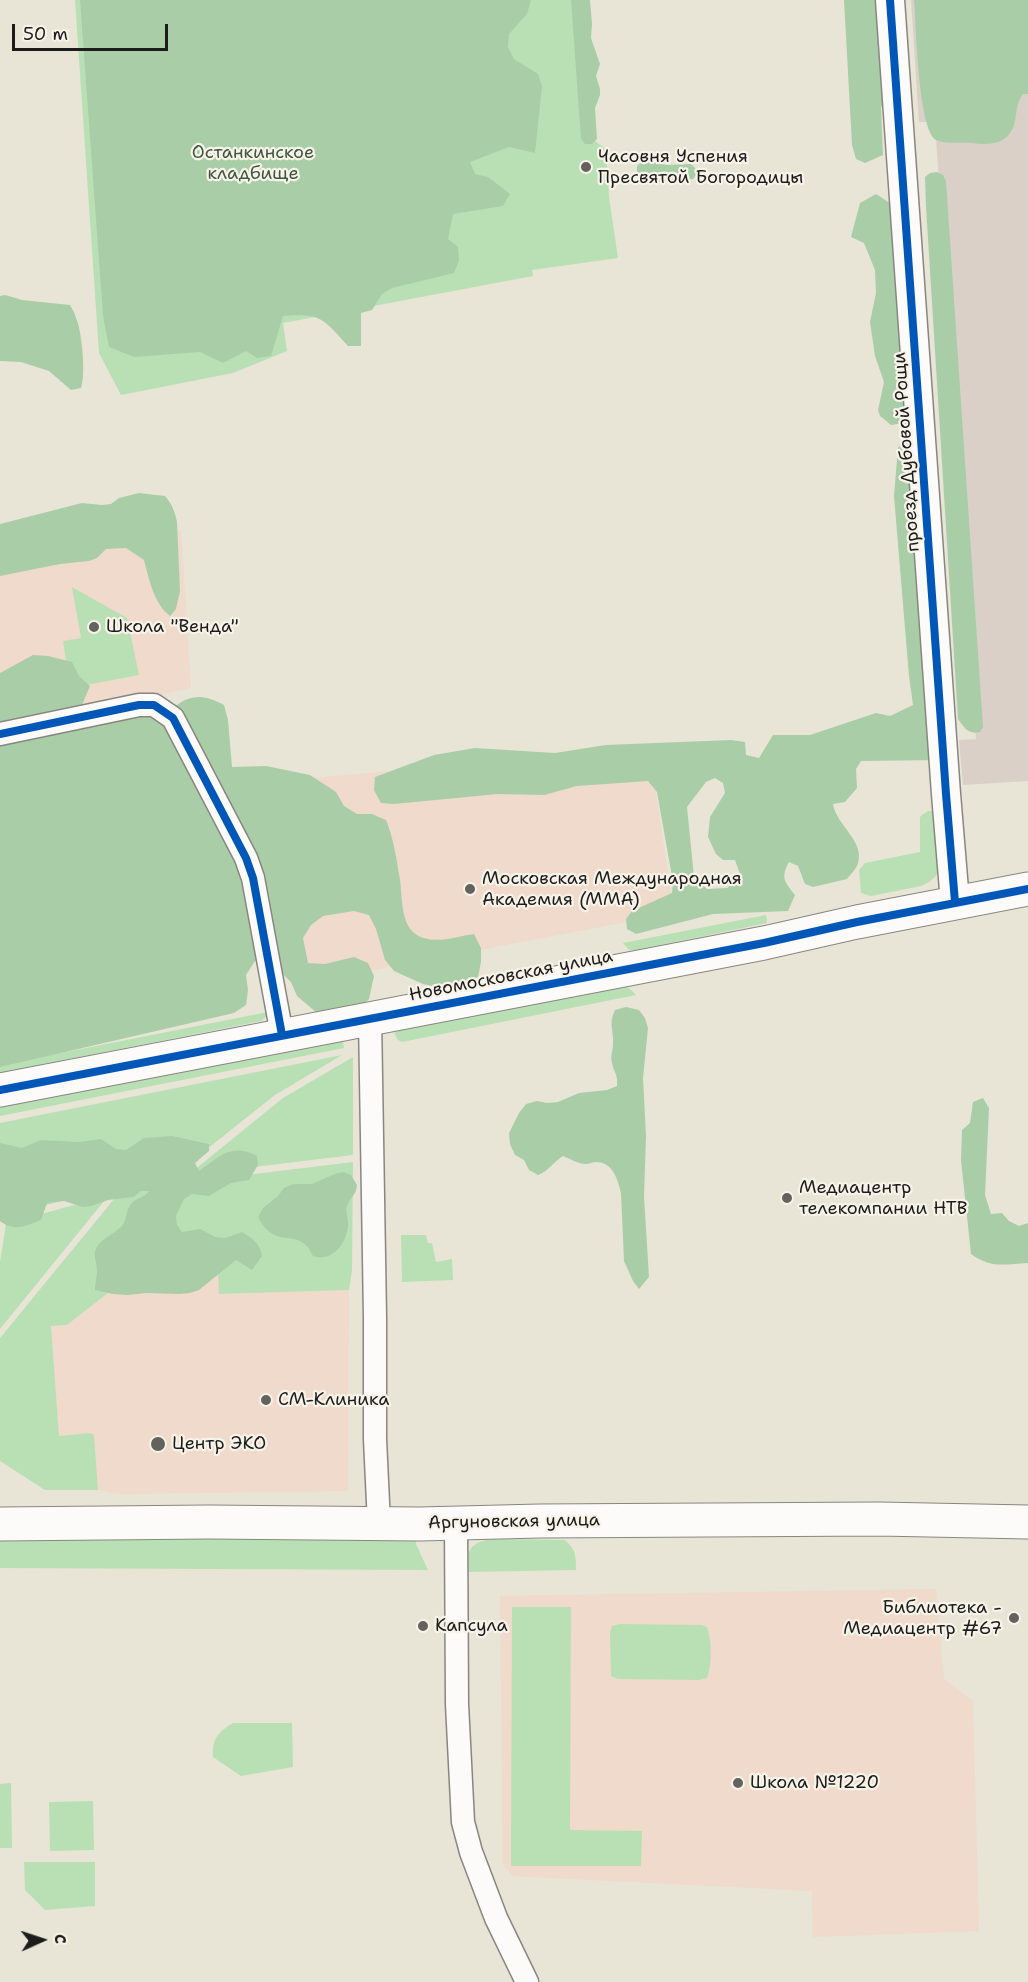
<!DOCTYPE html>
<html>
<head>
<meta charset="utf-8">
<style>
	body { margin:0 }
	#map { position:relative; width:1028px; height:1982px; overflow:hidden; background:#e8e4d6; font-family:"Shantell Sans",sans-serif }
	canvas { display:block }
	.north { position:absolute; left:12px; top:1910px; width:60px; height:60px; -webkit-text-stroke:4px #f7f3e8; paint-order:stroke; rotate:87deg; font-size:16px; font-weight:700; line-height:24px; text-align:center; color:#1c1c1c }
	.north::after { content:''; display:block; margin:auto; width:21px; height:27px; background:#1c1c1c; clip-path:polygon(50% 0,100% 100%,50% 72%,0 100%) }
	.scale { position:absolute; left:12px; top:24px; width:156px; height:27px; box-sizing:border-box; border:3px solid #1c1c1c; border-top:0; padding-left:8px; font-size:18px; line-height:21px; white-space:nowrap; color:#1c1c1c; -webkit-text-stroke:4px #f7f3e8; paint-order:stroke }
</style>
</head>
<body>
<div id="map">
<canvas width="1028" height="1982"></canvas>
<div class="north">С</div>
<div class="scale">50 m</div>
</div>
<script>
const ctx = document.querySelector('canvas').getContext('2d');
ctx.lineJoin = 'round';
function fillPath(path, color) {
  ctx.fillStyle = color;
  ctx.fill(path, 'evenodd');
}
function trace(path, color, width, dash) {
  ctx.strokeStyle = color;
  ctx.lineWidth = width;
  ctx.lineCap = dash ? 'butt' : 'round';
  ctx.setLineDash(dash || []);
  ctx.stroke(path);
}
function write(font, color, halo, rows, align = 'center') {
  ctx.font = font + ' "Shantell Sans",sans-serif';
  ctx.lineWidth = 4.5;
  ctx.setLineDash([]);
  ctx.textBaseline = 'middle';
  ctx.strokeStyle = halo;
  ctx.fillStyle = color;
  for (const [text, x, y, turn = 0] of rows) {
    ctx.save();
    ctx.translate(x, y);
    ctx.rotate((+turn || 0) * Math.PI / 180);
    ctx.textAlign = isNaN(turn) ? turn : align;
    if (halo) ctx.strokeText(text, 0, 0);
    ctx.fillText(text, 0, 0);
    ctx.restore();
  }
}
fillPath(new Path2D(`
	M181,531L191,688L0,727V565Z
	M649,748L674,913L300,984L235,785Z
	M219,1272L220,1294L349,1290L348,1491L119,1494L98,1490L94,1435L59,1437L51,1326L67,1325L117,1286Z
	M936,1589L944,1679L973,1701L979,1931L813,1937L812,1891L513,1876L503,1865L500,1596Z`), '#efdacb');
fillPath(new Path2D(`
	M911,0H1028V781L963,785L959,740L976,739L935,122H919Z`), '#dbd0c8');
fillPath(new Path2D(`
	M75,0H575L585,134L606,149L609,197L618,258L532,270L533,276L283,323L287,351L233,373L121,395L99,353Z
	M72,587L127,618L139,675L70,688L63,641L81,638Z
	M928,811H932L936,814L939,868L936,876L929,882L921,886L871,896L861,893L859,870L865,863L920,852V817L922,815Z
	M766,915L767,923L636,950H629L623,943Z
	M624,986L629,988L636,995L402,1042L398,1040L394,1033L407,1027Z
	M268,1012L267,1016L261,1021L0,1073V1065Z
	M342,1036L344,1048L0,1116V1105Z
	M342,1055L275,1095L173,1176L120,1186L0,1217V1123Z
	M353,1057V1155L188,1175L283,1098Z
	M353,1162L352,1271L349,1290L219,1294L218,1272L152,1274L164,1185Z
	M158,1186L117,1286L67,1325L51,1326L59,1436L90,1433L94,1435L98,1490H45L0,1461V1338L119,1193Z
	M109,1195L0,1329V1262L6,1224Z
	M401,1235H426L428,1243H432L436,1262L452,1259L453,1280L402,1282Z
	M0,1537H416V1544L428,1570L0,1568Z
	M492,1539L564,1540C576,1548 576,1557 576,1570L466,1572C466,1550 471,1542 492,1539Z
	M512,1607H571L570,1830L642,1831L641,1866H511Z
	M620,1624L701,1625L707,1627C712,1642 712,1664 707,1678L699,1680L618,1679L611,1676L610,1632L612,1626Z
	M233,1723H292L293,1767L241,1776L213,1757C212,1739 218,1732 233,1723Z
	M11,1783L12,1848H0V1784Z
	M93,1801L94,1850L50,1851L49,1802Z
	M95,1862V1906L45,1910L25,1890L24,1862Z`), '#b9e0b4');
fillPath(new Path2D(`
	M80,0H531L527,14L509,34L508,47L514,59L538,74L542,86L535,153L509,147L470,162L475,174L488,177L510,194L503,206L453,214L448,239L458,247L459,261L454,273L392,288L382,294L372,310L361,313V346H348C323,319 322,313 283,316L271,356L257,358L246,351L223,363L200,352L134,357L109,347L103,316Z
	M571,0H590L592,24L591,38L600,64L596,76L600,89V95L595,108L597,139L592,144H585L581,139Z
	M844,0H880L885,95L881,108L883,155L865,163L856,159L852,145Z
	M914,0H1028V94H1023C1013,108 1019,121 1010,133C1002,145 985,145 972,143C960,141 947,145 936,140C918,130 916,23 914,0Z
	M642,161L668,165L691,164L696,169V175L693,179L643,183L637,176V166Z
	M937,172L943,175L946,181L983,727L980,732C968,735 964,727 958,719L926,207L925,177L930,173Z
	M876,194L899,209L909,331L901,377L907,387L910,422L891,425L880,416L878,410L884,382L875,356L870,322L876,293L875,270L864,243L851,237L860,203Z
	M5,295L22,300L70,305C72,309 75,313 76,318C82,331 86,375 81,388L71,390L49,371L21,362L0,361V296Z
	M903,441L913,442L942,760L861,761L856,769L857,788L845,802L833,804C836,825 865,841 858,863C857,868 850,875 847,879L813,887L805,884L798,866L789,862C780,878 785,882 795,895L788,911L713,914L636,934L627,929L626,919L632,911L672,893L673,882L657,792L648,781L577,786L544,795L498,794L394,804L381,803L374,790L375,777L434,755L475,748L555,753L606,745L731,740L745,742L746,755L759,758L773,735H810L876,713L890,716L913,705L909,676L894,496L898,448ZM715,778L723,783L725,793L710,817L708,837L716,854L723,860H735L741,877L727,888L707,889L694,877L687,807L706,782Z
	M139,493L165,496C172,504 175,512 177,522L180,591L176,609L170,616C154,604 149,579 144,560L126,548L106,549L97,558L89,561L60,564L0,576V524L82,503L102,505L111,504L119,498Z
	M33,655L48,656L72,662L79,676L90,686L79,712L114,720L146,715L160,718C184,699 194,689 224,705L228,720L232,767L266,766L310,775L336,792L344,806L357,814H372L386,820C393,837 396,856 399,874C404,897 397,934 428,939C442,942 460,936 474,934L481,948V962L478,977L467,987L452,990L423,984L394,971L385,960L376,929L369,915L354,911L323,916L311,925L303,938L308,963L325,964L354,957L368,963L374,976L369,999L358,1010L317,1013L297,996L291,982L270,962L255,961L246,975L248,990L246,1005L234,1013L0,1067V673Z
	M626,1007L639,1010L645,1018L648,1028L643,1078L646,1136L644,1197L649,1277L639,1289L633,1281L624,1261L621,1193C618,1180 613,1162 596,1162C593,1162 589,1164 586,1164C579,1164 570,1159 563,1156C553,1162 549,1171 538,1175L529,1170L524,1160L515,1155L510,1144L509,1133L519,1113L526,1104L537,1101L547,1103L558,1102L579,1093L607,1090L617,1086C618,1074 614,1073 612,1063C610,1056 613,1051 613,1044C614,1029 608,1025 615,1010Z
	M983,1098L989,1108L985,1195L991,1214L1002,1213L1009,1221L1019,1226L1028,1223V1263C1004,1264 992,1269 971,1254L961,1160L962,1130L970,1123L973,1102Z
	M172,1136L209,1144V1151L195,1163L199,1171C218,1157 232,1142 257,1156L258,1165L249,1180L231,1183L209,1196L192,1194L184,1199L176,1216L177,1225L182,1232L200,1229L215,1237L225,1238L242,1232C253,1239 260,1243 262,1256L252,1270L236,1260L199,1290L190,1293L180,1294L146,1293L127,1295L113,1294L95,1290C95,1282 97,1278 97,1271C97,1261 91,1253 99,1244C105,1237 115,1233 122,1226C128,1218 125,1208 134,1201C140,1197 145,1197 149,1191H141L134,1197L108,1200L92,1206L83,1207L64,1201L47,1203L41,1220C26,1226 14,1232 0,1221V1143L22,1148L41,1140L79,1142L101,1139L116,1149L126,1150L144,1138Z
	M344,1172L351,1175L357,1185C356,1196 350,1197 347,1206C345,1213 349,1219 348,1226C346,1244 333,1262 313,1256C299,1224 276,1253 258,1217L263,1208L278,1196L284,1188L293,1184H312L337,1173Z`), '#a9cea7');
const minor = new Path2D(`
	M0,734L139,705H154L173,718L246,858L253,878L282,1035
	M370,1018L375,1317V1439L379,1524
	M456,1523L457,1704L463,1822L471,1852L496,1918L527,1982`);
const tertiary = new Path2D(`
	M890,0L946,794L955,902`);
const secondary = new Path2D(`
	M0,1090L764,943L857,922L1028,889
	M0,1524L209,1522L420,1524L540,1521L879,1519L1028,1522`);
trace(minor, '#888680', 25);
trace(tertiary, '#888680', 31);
trace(secondary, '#888680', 35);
trace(minor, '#fcfbf9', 22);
trace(tertiary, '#fcfbf9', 28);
trace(secondary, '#fcfbf9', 33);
trace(new Path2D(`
	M890,0L946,794L955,902
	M0,734L139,705H154L173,718L246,858L253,878L282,1035
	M0,1090L764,943L857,922L1028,889`), '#0057b8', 8);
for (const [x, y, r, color] of [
	[586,167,6,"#63625d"],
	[94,627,6,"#63625d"],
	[470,889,6,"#63625d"],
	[787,1198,6,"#63625d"],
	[266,1400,6,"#63625d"],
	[158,1444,8,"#63625d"],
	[1014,1618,6,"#63625d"],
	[423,1626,6,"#63625d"],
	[738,1783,6,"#63625d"]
]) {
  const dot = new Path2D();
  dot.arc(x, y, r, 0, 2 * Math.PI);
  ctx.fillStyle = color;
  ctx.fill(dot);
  trace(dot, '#f7f3e8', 2);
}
write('18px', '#3f5641', '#f7f3e8', [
	["Останкинское",253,153],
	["кладбище",253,174]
]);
write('18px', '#1c1c1c', '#f7f3e8', [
	["Часовня Успения",598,157],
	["Пресвятой Богородицы",598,178],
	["Школа \"Венда\"",106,627],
	["Московская Международная",482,879],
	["Академия (ММА)",482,900],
	["Медиацентр",799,1188],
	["телекомпании НТВ",799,1209],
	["СМ-Клиника",278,1400],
	["Центр ЭКО",172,1444],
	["Библиотека -",1002,1608,"right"],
	["Медиацентр #67",1002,1629,"right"],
	["Капсула",435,1626],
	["Школа №1220",750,1783]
], 'left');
write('18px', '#1c1c1c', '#f7f3e8', [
	["проезд Дубовой Рощи",907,452,-94],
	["Новомосковская улица",511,976,-11],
	["Аргуновская улица",514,1522,-1]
]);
</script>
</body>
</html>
